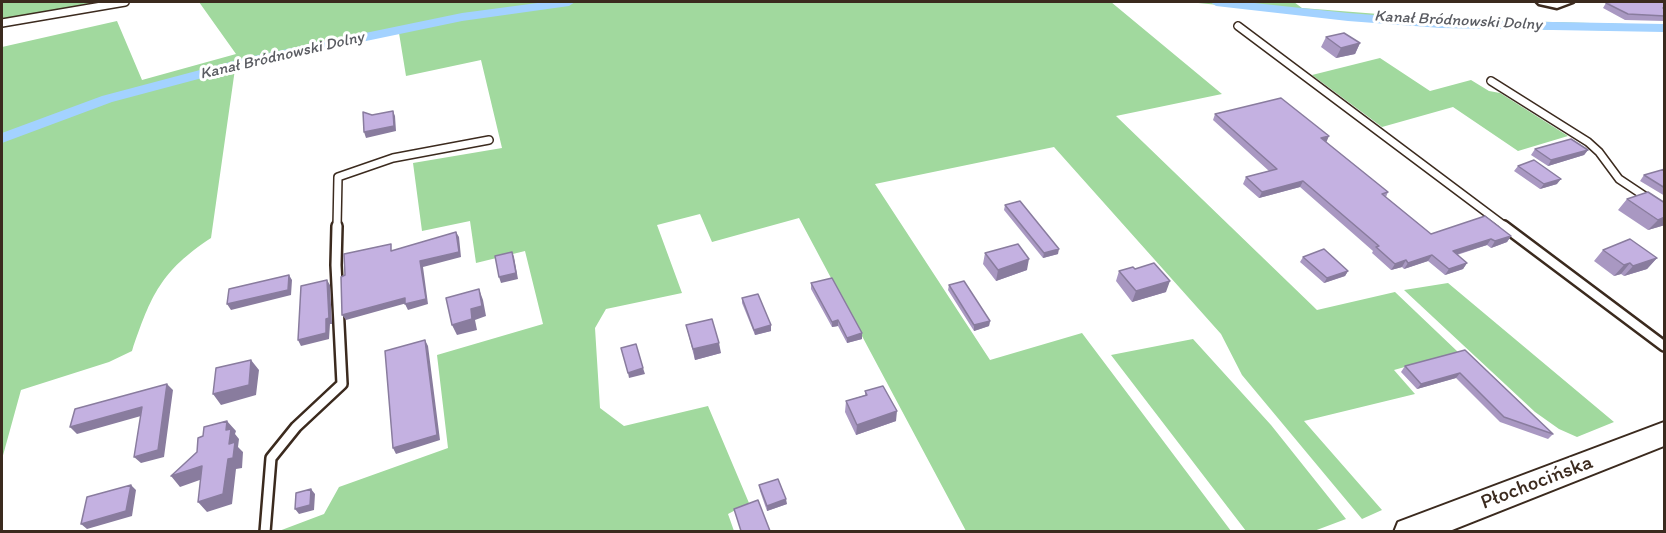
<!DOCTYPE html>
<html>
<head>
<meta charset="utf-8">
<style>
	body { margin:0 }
	#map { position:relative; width:1666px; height:533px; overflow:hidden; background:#fff; font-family:Itim,sans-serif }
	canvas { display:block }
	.frame { position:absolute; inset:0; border:3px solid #3b2a1e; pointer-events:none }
</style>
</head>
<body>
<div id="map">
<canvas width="1666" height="533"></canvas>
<div class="frame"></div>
</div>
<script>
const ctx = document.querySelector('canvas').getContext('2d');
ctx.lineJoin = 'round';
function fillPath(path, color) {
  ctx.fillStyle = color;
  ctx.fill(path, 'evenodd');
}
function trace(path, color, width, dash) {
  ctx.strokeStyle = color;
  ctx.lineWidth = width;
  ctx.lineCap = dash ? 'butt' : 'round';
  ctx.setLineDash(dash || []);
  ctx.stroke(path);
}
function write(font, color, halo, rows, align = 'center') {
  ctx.font = font + ' Itim,sans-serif';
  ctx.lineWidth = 6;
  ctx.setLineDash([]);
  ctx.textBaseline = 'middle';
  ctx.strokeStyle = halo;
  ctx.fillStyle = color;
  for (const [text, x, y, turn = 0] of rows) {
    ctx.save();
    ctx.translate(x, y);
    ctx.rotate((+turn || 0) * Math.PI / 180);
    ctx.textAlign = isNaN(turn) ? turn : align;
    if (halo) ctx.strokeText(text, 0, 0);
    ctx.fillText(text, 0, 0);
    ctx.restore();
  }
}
fillPath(new Path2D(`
	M2,2H117L2,22Z
	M199,2H1111L1222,94L1116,116L1317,310L1395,292L1458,352L1394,370L1415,394L1304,421L1382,510L1362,519L1242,375L1221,334L1054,147L875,184L990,360L1082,333L1231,531H966L799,218L712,242L700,214L657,225L682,293L606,309L595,328L600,408L624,426L708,406L749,503L728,514L734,531H279L324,514L339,487L448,448L437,355L543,324L525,251L476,263L470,221L422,231L413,163L502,148L481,60L406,76L399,33L235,69L211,238C161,271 151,295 132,351L109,362L21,390L2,459V47L117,21L142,80L236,54Z
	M1188,2H1294L1302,8L1442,19L1664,25V31L1508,29L1402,23Z
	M1380,58L1430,91L1471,80L1489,91L1500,93L1568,136L1518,151L1453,107L1382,127L1312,75Z
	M1448,283L1614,422L1577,437L1559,429L1535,412L1404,290Z
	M1193,339L1271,425L1346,519L1314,531H1246L1111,355Z`), '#a1d99e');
fillPath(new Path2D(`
	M545,2H575L569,6L462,21L251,65L112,102L2,143V133L102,96L249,57L462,13Z
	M1210,2H1245L1348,13L1441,20L1664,24V32L1441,28L1348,21L1216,6Z`), '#a3d2ff');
const laneFar1 = new Path2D(`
	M2,23L125,2
	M1238,26L1506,227
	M1491,81L1588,142L1599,152L1619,179L1664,209
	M337,227L338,177L393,158L489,140`);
const lane = new Path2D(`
	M1504,226L1664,346
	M265,532L271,458L296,427L342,384L336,265L337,226`);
const street = new Path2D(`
	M1537,2H1573L1557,8L1539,4Z`);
const secondary = new Path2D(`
	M1664,422V446L1447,532H1394L1398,522Z`);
trace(laneFar1, '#3b2a1e', 10);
trace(lane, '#3b2a1e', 14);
trace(street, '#3b2a1e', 5);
trace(secondary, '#3b2a1e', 4);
trace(laneFar1, '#fff', 7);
trace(lane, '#fff', 9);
fillPath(street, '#fff');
fillPath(secondary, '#fff');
fillPath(new Path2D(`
	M1665,2V21L1625,20L1603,8L1606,3Z
	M1326,37L1360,43L1355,54L1336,58L1321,47Z
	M1215,114L1326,142L1388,192L1386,197L1431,234L1511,236L1507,242L1491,248L1487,245L1457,255L1467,263L1463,269L1445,275L1428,261L1404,269L1402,267L1391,270L1372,253L1373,251L1300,187L1259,198L1243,184L1246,177L1269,171L1213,120Z
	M1535,149L1588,150L1584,155L1548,166L1531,155Z
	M1518,166L1557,184L1540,189L1514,171Z
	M1665,169V196L1640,181L1644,175Z
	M1627,199L1665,225L1648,230L1618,210Z
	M1005,205L1058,254L1043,258L1004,210Z
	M1603,250L1657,258L1647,269L1624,276L1621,274L1614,276L1594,261Z
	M985,253L1027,270L996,281L983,264Z
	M1303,257L1348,271L1345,276L1324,283L1300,262Z
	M1135,269L1166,292L1132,302L1116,281L1119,271Z
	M811,283L862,333V339L847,343L838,326L832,327L811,289Z
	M949,285L990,321L989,326L974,331L948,290Z
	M742,298L771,325V331L755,335L742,303Z
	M686,325L721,353L695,360Z
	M1465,350L1553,434L1548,439L1500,422L1456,378L1417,389L1401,372L1405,366Z
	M865,391L896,421L856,435L845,412L846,401L865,395Z
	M759,485L787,504L767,511L760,491Z`), '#a998c2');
fillPath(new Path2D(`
	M1360,43L1355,54L1336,58L1341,48Z
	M393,111L395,116L396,131L366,138L364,132Z
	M1329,136L1326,143L1321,138Z
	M1588,150L1584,155L1548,166L1551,160Z
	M1561,179L1557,184L1540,189L1544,184Z
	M1303,181L1300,187L1259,198L1262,192Z
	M1665,217V225L1648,230L1658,220Z
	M456,232L459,237L461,257L423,267L428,304L408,310L405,304L420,261Z
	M1511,236L1507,242L1491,248L1495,241Z
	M1491,239L1487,245L1448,257L1453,251Z
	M1059,249L1058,254L1043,258L1044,253Z
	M512,252L514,257L518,279L501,283L499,277Z
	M1432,255L1428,261L1404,269L1408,263Z
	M1657,258L1647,269L1624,276L1633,266Z
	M1029,259L1027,270L996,281L998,270Z
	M1406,260L1402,267L1391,270L1395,264Z
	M1467,263L1463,269L1445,275L1449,269Z
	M1630,263L1621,274L1614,276L1624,265Z
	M1348,271L1345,276L1324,283L1327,278Z
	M289,275L292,280L291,295L231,310L227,304Z
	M327,280L330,285L332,324H330L329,339L301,346L298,340Z
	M1170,281L1166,292L1132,302L1136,291Z
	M479,289L483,300L486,316L475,320L477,330L457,335L452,325L471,309Z
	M405,298L407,303L346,320L342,315Z
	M838,320V326L832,327V322Z
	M990,321L989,326L974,331V325Z
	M771,325V331L755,335L754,330Z
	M862,333V339L847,343V338Z
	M425,340L428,346L440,440L396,454L393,448Z
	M719,343L721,353L695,360L693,349Z
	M251,360L259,370L256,395L221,405L213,394Z
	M643,368L645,374L629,378L628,373Z
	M1460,373L1456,378L1417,389L1421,384Z
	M167,384L173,390L164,457L141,463L134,457Z
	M142,407L148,414L77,434L70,427Z
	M897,411L896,421L856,435L857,425Z
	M227,421L236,431L235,434L239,439L238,447L243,452L242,468L236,469L232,504L207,512L198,502L229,444L226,430Z
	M202,466L211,476L180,487L171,476Z
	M131,485L136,490L132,516L87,529L81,524Z
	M311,489L315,494L314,510L299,514L295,509Z
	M786,499L787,504L767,511V506Z`), '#897c9e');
const building = new Path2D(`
	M1613,2H1665V7L1663,8L1665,9V16L1628,14L1606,3Z
	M1344,33L1360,43L1341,48L1326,37Z
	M1281,98L1329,136L1321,138L1388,192L1382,194L1431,234L1485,216L1511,236L1495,241L1491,239L1453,251L1467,263L1449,269L1432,255L1408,263L1406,260L1395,264L1376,247L1379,246L1303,181L1262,192L1246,177L1277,169L1215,114Z
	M393,111L394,126L364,132L363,112L372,115Z
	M1571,139L1588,150L1551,160L1535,149Z
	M1534,160L1561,179L1544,184L1518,166Z
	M1665,169V188L1644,175Z
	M1648,192L1665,203V217L1658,220L1627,199Z
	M1020,201L1059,249L1044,253L1005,205Z
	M456,232L459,252L420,261L426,299L405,304V298L342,315L341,277L345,275L344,254L391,244V251Z
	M1630,239L1657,258L1633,266L1630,263L1624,265L1603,250Z
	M1018,244L1029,259L998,270L985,253Z
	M1324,249L1348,271L1327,278L1303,257Z
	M512,252L516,273L499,277L495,256Z
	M1154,263L1170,281L1136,291L1119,271L1133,267L1135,269Z
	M289,275L288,290L227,304L229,289Z
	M832,278L862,333L847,338L838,320L832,322L811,283Z
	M327,280L329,318L326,319V333L298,340L301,286Z
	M964,281L990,321L974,325L949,285Z
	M479,289L482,306L471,309L472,319L452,325L446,298Z
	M758,294L771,325L754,330L742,298Z
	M712,319L719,343L693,349L686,325Z
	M425,340L437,435L393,448L385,351Z
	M636,344L643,368L628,373L621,348Z
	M1465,350L1553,434L1504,417L1460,373L1421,384L1405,366Z
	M251,360L249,385L213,394L216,368Z
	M167,384L158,450L134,457L142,407L70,427L75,409Z
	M883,386L897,411L857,425L846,401L867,395L865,391Z
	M227,421L226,430L231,429L229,444L235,442L233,458L228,459L223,494L198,502L202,466L171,476L197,452L198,438L203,436L204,427Z
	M778,479L786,499L767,506L759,485Z
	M131,485L126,511L81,524L87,497Z
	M311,489L310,505L295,509L296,493Z
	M758,500L770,531H741L734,509Z`);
fillPath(building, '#c4b1e1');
trace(building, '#897c9e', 1.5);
write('italic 16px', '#5a5c62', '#fff', [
	["Kanał Bródnowski Dolny",1458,21,3],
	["Kanał Bródnowski Dolny",282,56,-13]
]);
write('21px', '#3b2a1e', '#fff', [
	["Płochocińska",1537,483,-21]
]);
</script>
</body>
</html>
